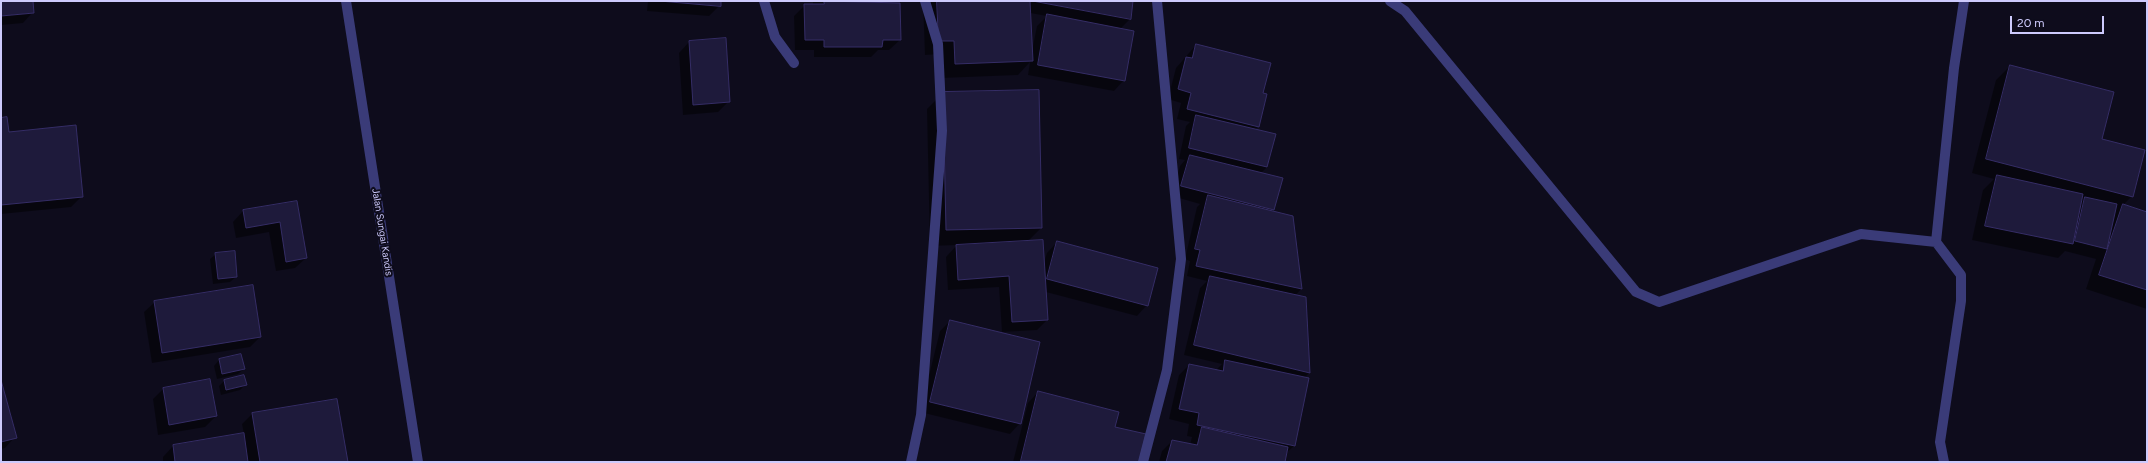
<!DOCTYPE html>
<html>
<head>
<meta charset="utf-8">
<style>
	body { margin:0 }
	#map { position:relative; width:2148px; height:463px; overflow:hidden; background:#0e0c1c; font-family:Figtree,sans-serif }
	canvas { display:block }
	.frame { position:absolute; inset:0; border:2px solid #cdcafc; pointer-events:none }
	.scale { position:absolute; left:2010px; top:16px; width:94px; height:18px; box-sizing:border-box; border:2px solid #cdcafc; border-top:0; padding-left:5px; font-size:12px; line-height:14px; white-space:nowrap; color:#cdcafc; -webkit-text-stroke:3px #0e0c1c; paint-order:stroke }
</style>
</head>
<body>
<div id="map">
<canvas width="2148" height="463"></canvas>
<div class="frame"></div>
<div class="scale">20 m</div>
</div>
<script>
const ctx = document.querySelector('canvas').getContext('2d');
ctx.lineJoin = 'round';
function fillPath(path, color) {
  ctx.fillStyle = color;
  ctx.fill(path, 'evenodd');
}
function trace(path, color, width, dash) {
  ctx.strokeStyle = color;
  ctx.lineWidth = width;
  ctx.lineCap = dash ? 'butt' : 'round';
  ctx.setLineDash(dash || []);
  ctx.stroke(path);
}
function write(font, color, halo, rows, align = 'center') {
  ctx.font = font + ' Figtree,sans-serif';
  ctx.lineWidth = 4;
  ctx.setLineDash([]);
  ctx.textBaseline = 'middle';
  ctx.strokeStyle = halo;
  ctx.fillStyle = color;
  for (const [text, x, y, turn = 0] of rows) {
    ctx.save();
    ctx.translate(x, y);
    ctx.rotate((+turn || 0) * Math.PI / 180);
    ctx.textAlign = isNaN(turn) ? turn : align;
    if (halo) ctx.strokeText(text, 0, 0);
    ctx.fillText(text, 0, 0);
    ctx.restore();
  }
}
fillPath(new Path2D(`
	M1,1H32L33,12L23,23L1,25Z
	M648,1H720V5L709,16L647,11Z
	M813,1H875V4L900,40L889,50H878L871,57H814V50H795L794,16L805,5H813Z
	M923,1H1132L1130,19L1120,29L1124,80L1114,91L1028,75L1030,62L1018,75L941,78L940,54L925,55ZM1030,13L1047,16L1037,26L1032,51Z
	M689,42L729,101L718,112L683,115L679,53Z
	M1196,45L1262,94L1258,126L1255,130L1275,135L1267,167L1260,174L1274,210L1271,212L1292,217L1301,289L1295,296L1309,373L1304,378L1294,446L1285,454L1284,462H1159L1162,451L1172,441L1190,445L1192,437L1187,436L1189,424L1169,419L1179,375L1189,365L1215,371L1222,364L1184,355L1200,288L1207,281L1187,276L1190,261L1185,259L1197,207L1200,204L1172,196L1180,166L1185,160L1179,159L1186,126L1190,122L1177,119L1181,103L1168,99L1176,68Z
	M2010,66L2132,196L2123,205L2147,213V309L2086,289L2096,259L2065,251L2058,258L1972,240L1983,190L1994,179L1972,173L1996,80Z
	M943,93L1041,228L1027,242L1044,262L1047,253L1057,242L1147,305L1137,316L1046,292L1047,320L1037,330L1002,332L999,287L948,290L946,257L957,245L930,246L927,109Z
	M1,119L8,133L82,196L71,207L1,214Z
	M296,202L306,258L295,268L276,271L269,232L236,238L233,222L243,211Z
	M216,254L236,277L230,282L213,284L210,259Z
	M155,302L260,337L250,347L152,363L144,312Z
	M950,321L1020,423L1010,434L920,412L940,331Z
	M241,355L244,369L238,374L217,379L214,366L219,360Z
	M224,381L245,385L240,390L221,395L219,386Z
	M1,384L15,437L5,448L1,449Z
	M163,389L216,416L205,427L158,435L153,399Z
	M1038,392L1114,428L1138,462H1013L1028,403Z
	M252,414L347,462H163V457L173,446L244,434L242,424Z`), '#0007');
const building = new Path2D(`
	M1,1H33L34,13L1,16Z
	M660,1H721V6Z
	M824,1L900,3L901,40H883L882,47H824V40H805L804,4H824Z
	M937,1H1030L1033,61L955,64L954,41H939Z
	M1033,1H1133L1131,19Z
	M1047,14L1134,31L1125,81L1038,65Z
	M726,38L730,102L693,105L689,41Z
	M1196,44L1271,63L1263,93L1267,94L1259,127L1187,109L1191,93L1178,89L1186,57L1192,58Z
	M2010,65L2114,92L2102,139L2145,150L2133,197L1986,159Z
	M1039,90L1042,228L946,230L943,92Z
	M1196,115L1276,134L1267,167L1189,148Z
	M7,117L9,132L76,125L83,197L1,205V118Z
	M1190,155L1283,178L1274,210L1181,186Z
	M1997,175L2083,194L2073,244L1985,226Z
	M1208,195L1293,216L1302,289L1196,266L1200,250L1195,249Z
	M2085,197L2117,204L2107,249L2075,241Z
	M297,201L307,258L286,262L280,222L246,228L243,210Z
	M2123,204L2147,212V290L2099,275Z
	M1043,240L1048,320L1012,322L1009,276L958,280L956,245Z
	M1057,241L1158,268L1148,306L1047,279Z
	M235,251L237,277L218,279L215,253Z
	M1210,276L1306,297L1310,373L1194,345Z
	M253,285L261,337L162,353L154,301Z
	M950,320L1040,342L1021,424L930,402Z
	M241,354L245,369L222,374L219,359Z
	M1225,360L1309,378L1295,446L1197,425L1199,413L1179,409L1189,364L1223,371Z
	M244,375L247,385L226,390L224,380Z
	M210,379L217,416L169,425L163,388Z
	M1,380L17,438L1,442Z
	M1038,391L1119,412L1115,427L1146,434L1139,462L1021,461Z
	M337,399L348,462H260L252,413Z
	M1202,427L1288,447L1285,462H1166L1172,440L1197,445Z
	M244,433L248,462H175L173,445Z`);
fillPath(building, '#1e1a3b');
trace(building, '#352d66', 1);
trace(new Path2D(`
	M346,1L418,462
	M764,1L775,37L794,63
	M1390,1L1405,11L1636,292L1659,302L1861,234L1936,242L1961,275V301L1940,442L1944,462
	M1936,242L1954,68L1964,1
	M911,462L921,415L942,131L938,44L925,1
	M1143,462L1167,370L1181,259L1157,1`), '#3a3b78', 10);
write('10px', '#cdcafc', '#0e0c1c', [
	["Jalan Sungai Kandis",382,232,81]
]);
</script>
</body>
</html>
